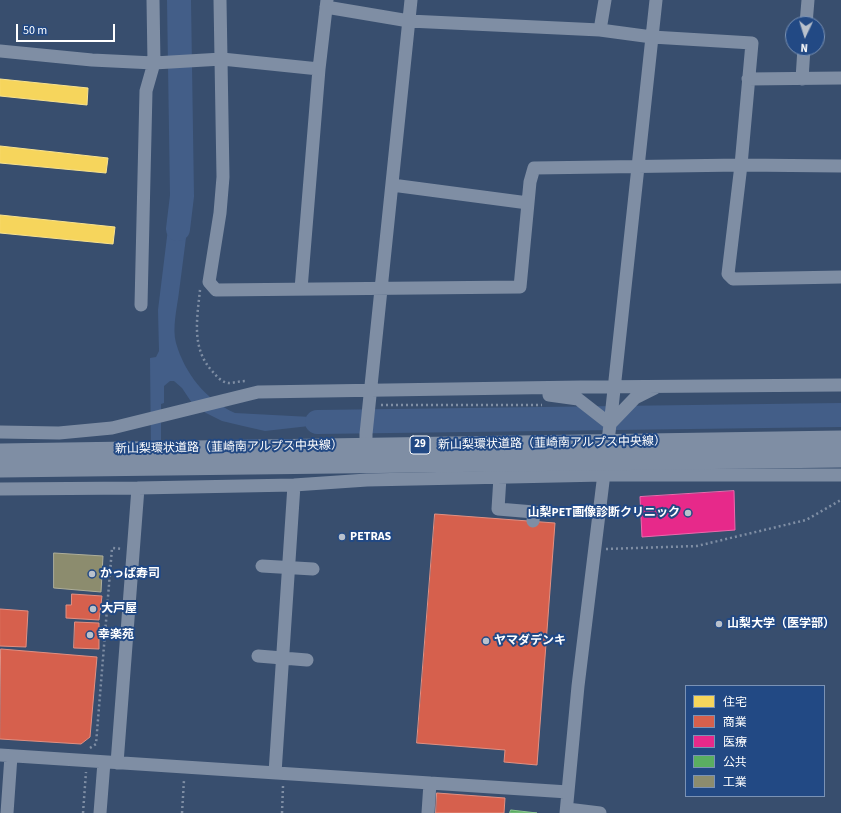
<!DOCTYPE html>
<html>
<head>
<meta charset="utf-8">
<style>
	body { margin:0 }
	#map { position:relative; width:841px; height:813px; overflow:hidden; background:#384e6e; font-family:"Source Sans 3","Noto Sans JP",sans-serif }
	canvas { display:block }
	.legend { position:absolute; left:685px; top:685px; width:140px; height:112px; box-sizing:border-box; background:#224984; border:1px solid #7a92b5; margin:0; padding:5px 7px; list-style:none; font-size:12px; color:#fff }
	.legend li { display:flex; align-items:center; gap:8px; height:20px }
	.legend b { width:20px; border:1px solid #7a92b5 }
	.north { position:absolute; left:785px; top:16px; width:40px; height:40px; box-sizing:border-box; background:#224984; border:1px solid #7a92b5; border-radius:50%; rotate:184deg; font-size:11px; font-weight:700; line-height:16px; text-align:center; color:#fff }
	.north::after { content:''; display:block; margin:auto; width:14px; height:18px; background:#b9c1cc; clip-path:polygon(50% 0,100% 100%,50% 72%,0 100%) }
	.scale { position:absolute; left:16px; top:24px; width:99px; height:18px; box-sizing:border-box; border:2px solid #fff; border-top:0; padding-left:5px; font-size:12px; line-height:14px; white-space:nowrap; color:#fff; -webkit-text-stroke:3px #224984; paint-order:stroke }
</style>
</head>
<body>
<div id="map">
<canvas width="841" height="813"></canvas>
<ul class="legend">
<li><b style="height:11px;background:#f6d55c"></b>住宅</li>
<li><b style="height:11px;background:#d6604d"></b>商業</li>
<li><b style="height:11px;background:#e7298a"></b>医療</li>
<li><b style="height:11px;background:#5aae61"></b>公共</li>
<li><b style="height:11px;background:#8c8c6e"></b>工業</li>
</ul>
<div class="north">N</div>
<div class="scale">50 m</div>
</div>
<script>
const ctx = document.querySelector('canvas').getContext('2d');
ctx.lineJoin = 'round';
function fillPath(path, color) {
  ctx.fillStyle = color;
  ctx.fill(path, 'evenodd');
}
function trace(path, color, width, dash) {
  ctx.strokeStyle = color;
  ctx.lineWidth = width;
  ctx.lineCap = dash ? 'butt' : 'round';
  ctx.setLineDash(dash || []);
  ctx.stroke(path);
}
function write(font, color, halo, rows, align = 'center') {
  ctx.font = font + ' "Source Sans 3","Noto Sans JP",sans-serif';
  ctx.lineWidth = 4;
  ctx.setLineDash([]);
  ctx.textBaseline = 'middle';
  ctx.strokeStyle = halo;
  ctx.fillStyle = color;
  for (const [text, x, y, turn = 0] of rows) {
    ctx.save();
    ctx.translate(x, y);
    ctx.rotate((+turn || 0) * Math.PI / 180);
    ctx.textAlign = isNaN(turn) ? turn : align;
    if (halo) ctx.strokeText(text, 0, 0);
    ctx.fillText(text, 0, 0);
    ctx.restore();
  }
}
fillPath(new Path2D(`
	M172,196L191,198C187,230 183,261 179,292C177,308 172,328 176,343C185,374 206,400 235,413L349,419L350,424L318,425L265,431L243,426L222,421L206,413L192,403L182,388L174,381H170L164,386V403L161,404V451H151L150,358L156,357L159,351L158,310Z`), '#435e88');
const homes = new Path2D(`
	M0,79L88,88L87,105L0,96Z
	M0,146L108,158L106,173L0,163Z
	M0,215L115,227L113,244L0,233Z`);
fillPath(homes, '#f6d55c');
trace(homes, '#f9e28d', 1);
const shops = new Path2D(`
	M435,514L555,523L537,765L504,762L505,750L417,743Z
	M72,594L102,596L99,620L66,618V605H71Z
	M0,609L28,611L26,647L0,646Z
	M75,622L99,623V649L74,648Z
	M1,649L97,657L90,737L81,744L0,739Z
	M437,793L505,798L504,813H436Z`);
fillPath(shops, '#d6604d');
trace(shops, '#e29082', 1);
const health = new Path2D(`
	M734,491L735,530L642,537L640,497Z`);
fillPath(health, '#e7298a');
trace(health, '#ee69ad', 1);
const public = new Path2D(`
	M511,810L537,813H510Z`);
fillPath(public, '#5aae61');
trace(public, '#8cc690', 1);
const industry = new Path2D(`
	M54,553L103,556L101,592L54,588Z`);
fillPath(industry, '#8c8c6e');
trace(industry, '#aeae9a', 1);
trace(new Path2D(`
	M178,229L182,196L179,0
	M317,422L841,415`), '#435e88', 24);
trace(new Path2D(`
	M200,290C197,319 191,349 213,372C217,377 222,382 228,383C234,383 240,381 246,381
	M381,405H542
	M606,549L697,546L806,520L841,500
	M90,748L96,744L112,548L122,549
	M83,813L86,772
	M182,813L184,780
	M282,813L283,786`), '#7f8ea4', 2.5, [2, 3]);
trace(new Path2D(`
	M220,0L223,177L220,213L209,282L216,290L520,287L530,182L534,168L741,165L841,166
	M326,7L409,21L600,30L652,37L752,43L741,165L728,274L733,279L841,277
	M806,24L808,0
	M600,30L605,0
	M0,51L92,60L154,63L222,59L319,69
	M748,79L841,78
	M802,79L804,48
	M392,185L528,203
	M301,289L319,69L327,0
	M141,305L146,91L154,63L153,0
	M549,395L578,399L610,424L635,398L655,388
	M0,432L59,433L112,428L258,392L581,387L841,385
	M366,456V434L411,0
	M500,477L498,509L534,512L533,521
	M0,489L138,488L294,485L367,480L604,475H841
	M262,566L313,569
	M258,656L307,660
	M0,755L568,792
	M117,763L138,488
	M275,773L294,485
	M567,809L600,813
	M7,813L11,756
	M100,813L104,762
	M428,813L430,783
	M566,813L578,686L612,408L656,0`), '#7f8ea4', 13);
trace(new Path2D(`
	M0,453L841,440
	M0,468L841,458`), '#7f8ea4', 19);
for (const [x, y, r, color] of [
	[688,513,4,"#b9c1cc"],
	[342,537,4,"#b9c1cc"],
	[92,574,4,"#b9c1cc"],
	[93,609,4,"#b9c1cc"],
	[719,624,4,"#b9c1cc"],
	[90,635,4,"#b9c1cc"],
	[486,641,4,"#b9c1cc"]
]) {
  const dot = new Path2D();
  dot.arc(x, y, r, 0, 2 * Math.PI);
  ctx.fillStyle = color;
  ctx.fill(dot);
  trace(dot, '#224984', 1.5);
}
for (const [x, y, w] of [
	[420,445,20]
]) {
  const box = new Path2D();
  box.roundRect(x - w / 2, y - 9, w, 18, 3);
  ctx.fillStyle = '#224984';
  ctx.fill(box);
  trace(box, '#fff', 1);
}
write('bold 11px', '#fff', null, [
	["29",420,445]
]);
write('12px', '#fff', '#224984', [
	["新山梨環状道路（韮崎南アルプス中央線）",552,444,-1],
	["新山梨環状道路（韮崎南アルプス中央線）",229,448,-1]
]);
write('bold 12px', '#fff', '#224984', [
	["山梨PET画像診断クリニック",680,513,"right"],
	["PETRAS",350,537],
	["かっぱ寿司",100,574],
	["大戸屋",101,609],
	["山梨大学（医学部）",727,624],
	["幸楽苑",98,635],
	["ヤマダデンキ",494,641]
], 'left');
</script>
</body>
</html>
